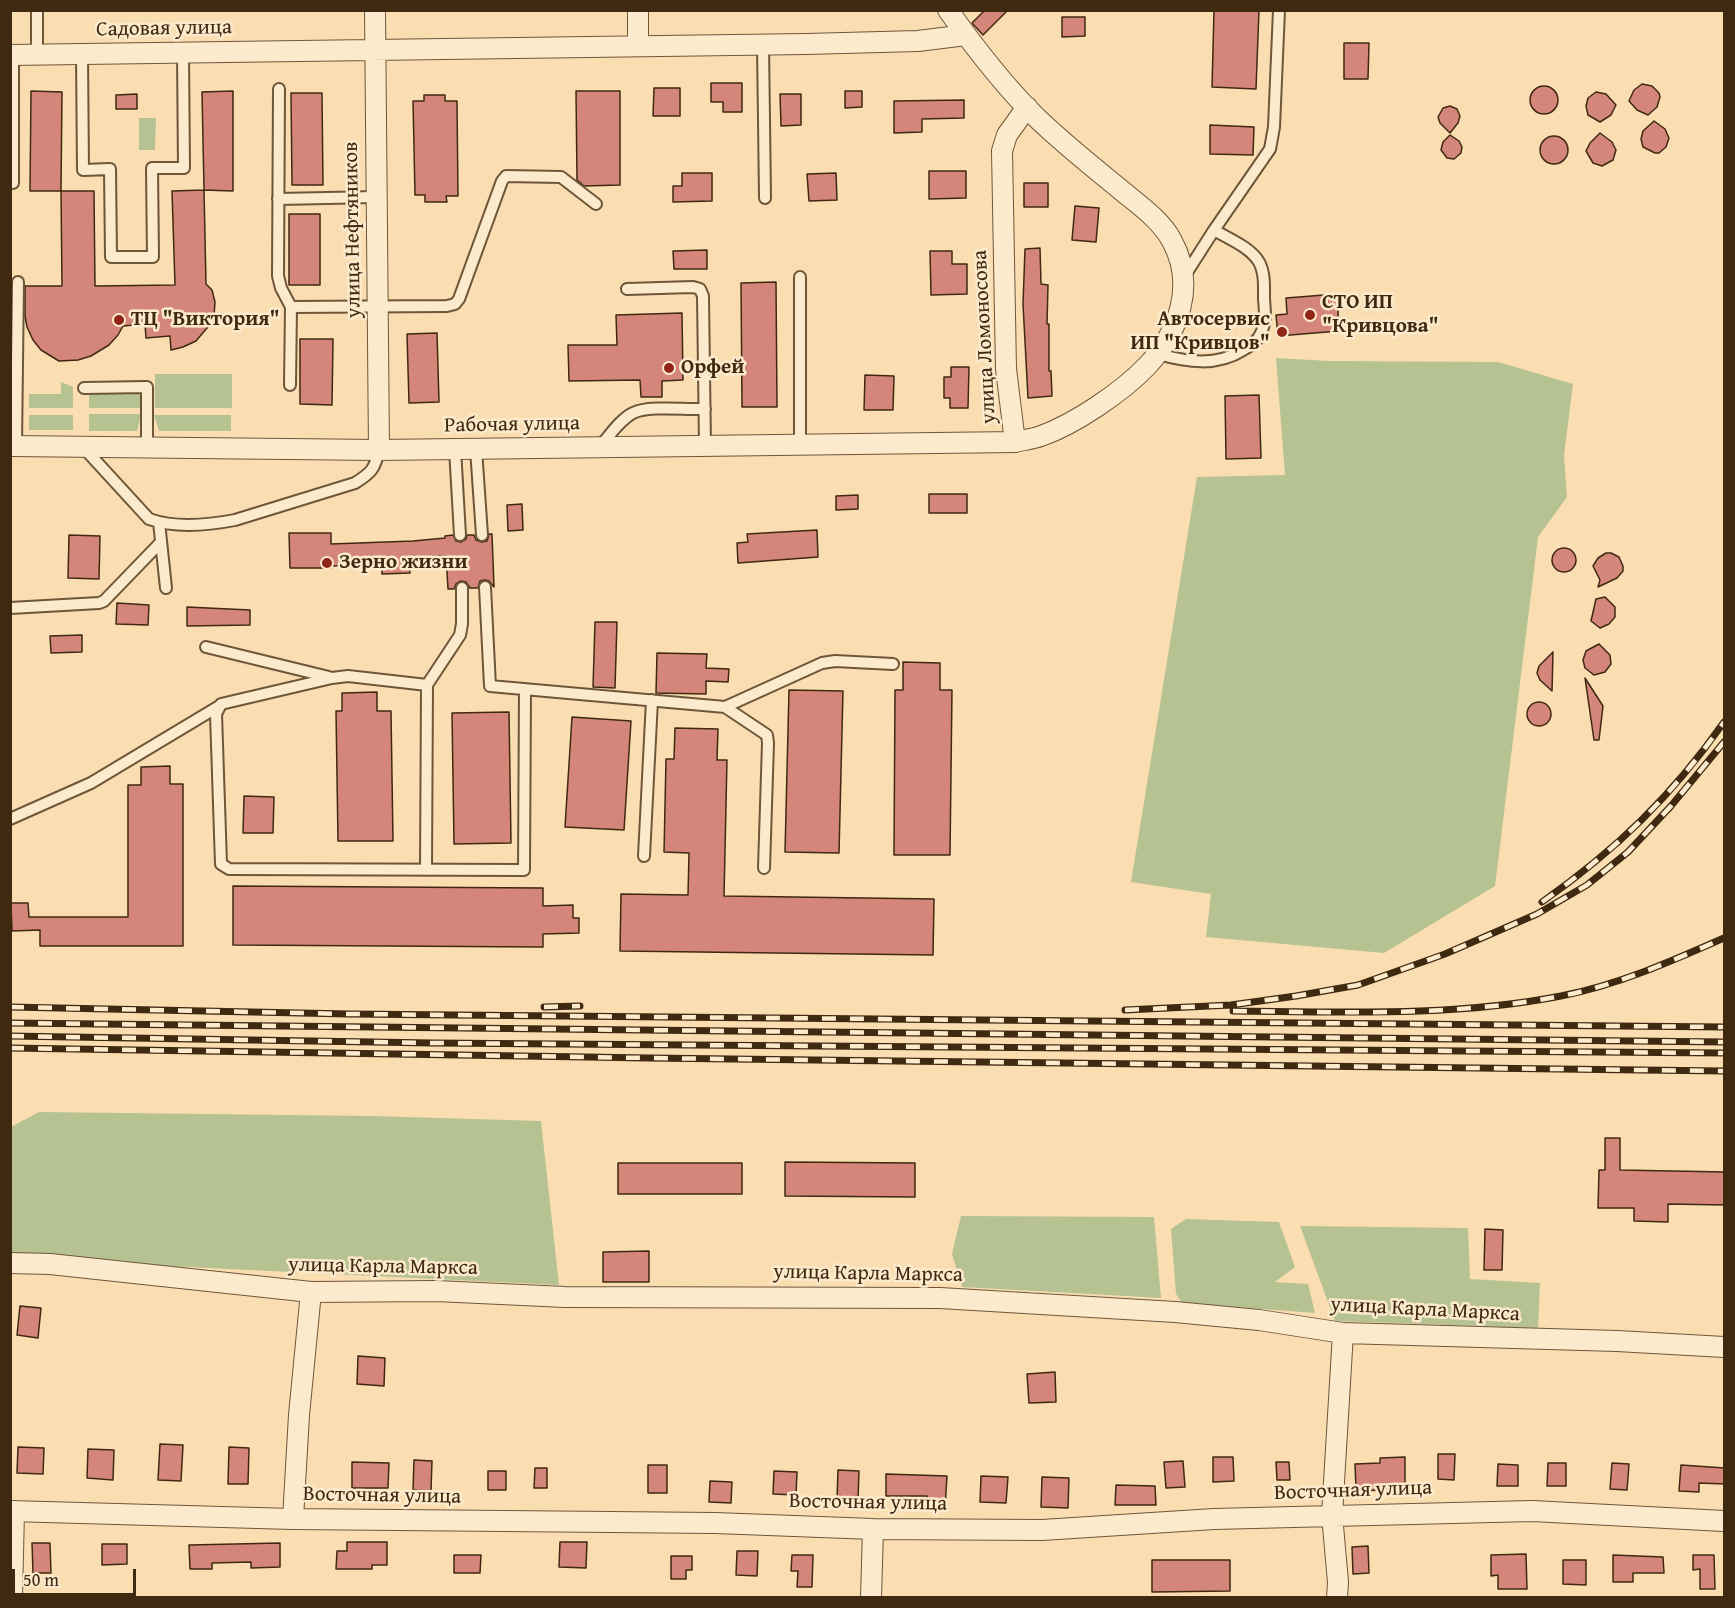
<!DOCTYPE html>
<html>
<head>
<meta charset="utf-8">
<style>
	body { margin:0 }
	#map { position:relative; width:1735px; height:1608px; overflow:hidden; background:#fadeb2; font-family:"Gentium Book Plus",serif }
	canvas { display:block }
	.frame { position:absolute; inset:0; border:12px solid #3f2911; pointer-events:none }
	.scale { position:absolute; left:12px; top:1569px; width:124px; height:27px; box-sizing:border-box; border:3px solid #3f2911; border-top:0; padding-left:8px; font-size:18px; line-height:21px; white-space:nowrap; color:#3f2911; -webkit-text-stroke:4px #fceacd; paint-order:stroke }
</style>
</head>
<body>
<div id="map">
<canvas width="1735" height="1608"></canvas>
<div class="frame"></div>
<div class="scale">50 m</div>
</div>
<script>
const ctx = document.querySelector('canvas').getContext('2d');
ctx.lineJoin = 'round';
function fillPath(path, color) {
  ctx.fillStyle = color;
  ctx.fill(path, 'evenodd');
}
function trace(path, color, width, dash) {
  ctx.strokeStyle = color;
  ctx.lineWidth = width;
  ctx.lineCap = dash ? 'butt' : 'round';
  ctx.setLineDash(dash || []);
  ctx.stroke(path);
}
function write(font, color, halo, rows, align = 'center') {
  ctx.font = font + ' "Gentium Book Plus",serif';
  ctx.lineWidth = 5;
  ctx.setLineDash([]);
  ctx.textBaseline = 'middle';
  ctx.strokeStyle = halo;
  ctx.fillStyle = color;
  for (const [text, x, y, turn = 0] of rows) {
    ctx.save();
    ctx.translate(x, y);
    ctx.rotate((+turn || 0) * Math.PI / 180);
    ctx.textAlign = isNaN(turn) ? turn : align;
    if (halo) ctx.strokeText(text, 0, 0);
    ctx.fillText(text, 0, 0);
    ctx.restore();
  }
}
fillPath(new Path2D(`
	M139,118H156L155,150H139Z
	M1276,358L1329,361L1498,362L1573,384L1564,455L1567,497L1538,537L1495,886L1384,953L1206,937L1211,894L1131,882L1197,477L1285,475Z
	M155,374H232V408H155Z
	M61,382L73,387V408H29V394H61Z
	M89,392H141V408H89Z
	M89,414H141L137,431H89Z
	M29,415H73V430H29Z
	M154,415H231V431H159Z
	M39,1112L371,1116L541,1121L559,1285L167,1266L11,1253V1127Z
	M961,1216L1154,1217L1161,1298L962,1287L952,1254Z
	M1186,1219L1279,1222L1295,1267L1275,1282L1308,1284L1315,1313L1182,1303L1176,1294L1171,1229Z
	M1300,1226L1468,1228L1470,1279L1540,1283L1538,1328L1335,1321Z`), '#b7c292');
const building = new Path2D(`
	M985,10H1008L983,35L972,23Z
	M1214,10H1259L1256,89L1212,87Z
	M1062,17H1085V36L1062,37Z
	M1344,43H1369L1368,79H1344Z
	M711,83H742V112H723V102H711Z
	M1642,84L1652,86L1659,93L1660,97L1657,107L1648,115L1637,110L1629,101L1634,90Z
	M1530 100a14 14 0 1 1 28 0a14 14 0 1 1-28 0Z
	M654,88H680V116H653Z
	M31,91L62,92L61,191H30Z
	M233,91V191L204,190L202,92Z
	M576,91H620V185L584,186L577,180Z
	M845,91H862V107L845,108Z
	M1596,92L1606,94L1616,105L1611,115L1600,122L1588,115L1586,106L1588,98Z
	M291,93H322L323,185H292Z
	M137,94V109H116V95Z
	M780,94H801V125L781,126Z
	M424,95H445V101H457L458,196H446L447,202H425V195H415L413,101H424Z
	M964,100V118L922,119V132L894,133V101Z
	M1450,106L1457,109L1460,116L1458,123L1450,133L1440,123L1438,117L1443,108Z
	M1654,121L1665,129L1669,138L1666,147L1659,153H1655L1643,147L1641,139L1643,131Z
	M1210,125L1254,127L1253,155L1210,154Z
	M1600,133L1612,142L1616,150L1613,160L1602,166L1593,163L1586,151L1590,143Z
	M1450,135L1459,141L1462,147L1461,153L1454,159L1447,158L1441,150L1443,142Z
	M1540 150a14 14 0 1 1 28 0a14 14 0 1 1-28 0Z
	M929,171H966V198L929,199Z
	M682,173H712V201L673,202V186H682Z
	M836,173L837,200L809,201L807,174Z
	M1024,183H1048V207H1024Z
	M204,190L206,284L212,290L215,302L214,316L207,328L196,341L183,347L171,350L170,336L146,338L145,324L123,326L118,335L109,345L91,356L78,360L59,361L41,350L33,340L27,327L25,316V286H62L61,191H94L95,286L175,285L172,191Z
	M1075,206L1099,208L1096,242L1072,240Z
	M289,214H320V285H289Z
	M1040,248L1041,284L1048,285L1047,324H1049V371H1051L1052,396L1028,398L1023,304L1025,249Z
	M707,250V269H674L673,251Z
	M930,251H952V264H967V294L931,295Z
	M776,282L777,407H742L741,283Z
	M1337,294L1339,331L1278,336L1276,315L1287,314L1286,298Z
	M682,313L683,380L662,381V397H641L640,380L569,381L568,345H617L616,315Z
	M437,333L439,402L409,403L407,334Z
	M300,339H333L332,405L300,404Z
	M951,367H969L968,408H950V398H944V377H951Z
	M865,375L894,376L893,410H864Z
	M1259,395L1261,458L1226,459L1225,396Z
	M929,494H967V513H929Z
	M858,495V509L836,510V496Z
	M522,504L523,530L508,531L507,505Z
	M817,530L818,557L738,563L737,543L748,542L747,534Z
	M289,533H331V544L413,541L445,538V536L453,535L456,541L461,542L466,539L467,535H474L476,540L482,542L487,541L489,534H492L494,587L489,581L485,580L480,581L478,588H470L466,582L461,581L456,584L454,589H448L446,556L409,558L410,573L382,574V564L331,566V568H290Z
	M69,535L100,536L99,579L68,578Z
	M1552 560a12 12 0 1 1 24 0a12 12 0 1 1-24 0Z
	M1606,553H1611L1619,557L1623,566V571L1617,578L1598,587L1600,580L1593,566L1598,558Z
	M1605,597L1615,607V617L1609,624L1600,628L1591,621L1596,599Z
	M117,603L149,605L148,625L116,624Z
	M187,607L250,610V625L187,626Z
	M595,622H617L615,688L593,687Z
	M82,635V652L51,653L50,636Z
	M1599,644L1610,655L1611,664L1605,672L1594,675L1585,668L1583,660L1586,651Z
	M1553,652L1552,691L1540,680L1537,673L1539,666Z
	M657,653L707,654L706,668L729,669L728,682L706,681V694L656,693Z
	M903,662L940,663V690H952L950,855H894L895,690H903Z
	M1585,678L1603,706L1599,740H1594Z
	M789,690L843,691L839,853L785,852Z
	M377,692V711H391L393,841H338L336,711H342V693Z
	M1527 714a12 12 0 1 1 24 0a12 12 0 1 1-24 0Z
	M509,712L511,843L454,844L452,713Z
	M572,717L631,721L624,830L565,827Z
	M675,728L718,729L717,760H727L724,896L934,899L933,955L620,951L621,894L688,895L689,853L664,852L666,759H674Z
	M170,766V784H183V946H40V930L12,931L11,903H28L29,917H128V785H141V767Z
	M244,796L274,797L273,833H243Z
	M233,886L543,888V906L573,905V918H579V933L543,934V947L233,945Z
	M1605,1138H1620V1170L1725,1172V1205L1668,1204V1222L1634,1221V1208H1598L1599,1170H1605Z
	M785,1162L915,1163V1197L785,1196Z
	M618,1163H742V1194H618Z
	M1485,1229L1503,1230L1502,1270H1484Z
	M649,1251V1282H603V1252Z
	M20,1306L41,1308L38,1338L17,1335Z
	M358,1356L385,1358L384,1386L357,1384Z
	M1055,1372L1056,1402L1029,1403L1027,1374Z
	M160,1444L183,1445L181,1481L158,1480Z
	M18,1447L44,1448L43,1474L17,1473Z
	M229,1447L249,1448L248,1484H228Z
	M88,1449L114,1450L113,1480L87,1478Z
	M1438,1454H1455L1454,1480L1438,1479Z
	M1213,1457H1233L1234,1481L1213,1482Z
	M1405,1457V1491L1356,1490L1355,1464L1380,1463V1458Z
	M414,1460L432,1461L431,1491L413,1490Z
	M1183,1461L1185,1487L1166,1488L1164,1462Z
	M352,1462L389,1463L388,1488H352Z
	M1276,1462H1289L1290,1480H1277Z
	M1548,1463H1566V1486H1547Z
	M1612,1463L1629,1464L1627,1490L1610,1489Z
	M1498,1464L1518,1465V1486H1497Z
	M648,1465H667V1493H648Z
	M1681,1465L1725,1468V1484L1699,1483V1492L1679,1491Z
	M535,1468H547V1488H534Z
	M838,1470L859,1471L858,1499H837Z
	M488,1471H506V1490H488Z
	M774,1471L797,1472L796,1495L773,1494Z
	M886,1474L947,1476L945,1508L926,1506L927,1496H886Z
	M981,1476L1008,1477L1006,1503L980,1502Z
	M1042,1477L1069,1478L1068,1508L1041,1507Z
	M710,1481L732,1482L731,1503L709,1502Z
	M1116,1485L1155,1486L1156,1505H1115Z
	M347,1542H387V1565H372V1569H336L337,1551H347Z
	M560,1542H587L586,1568L559,1567Z
	M32,1543H50L51,1573H33Z
	M280,1543V1567L251,1568V1562L212,1563V1569H190L189,1545Z
	M102,1544H127V1564L102,1565Z
	M1368,1546L1369,1573L1353,1574L1352,1547Z
	M737,1551H758L757,1576L736,1575Z
	M1526,1554L1527,1589H1498V1575L1491,1576V1555Z
	M454,1555H481L480,1573H454Z
	M792,1555H813L812,1587H797L798,1571H791Z
	M1613,1555L1663,1557L1664,1573H1633V1582H1613Z
	M1693,1555H1714L1715,1589H1700V1569L1693,1570Z
	M671,1556H692V1570H686V1579H671Z
	M1152,1560H1230V1591L1152,1592Z
	M1563,1560H1586V1585L1563,1584Z`);
fillPath(building, '#d4867a');
trace(building, '#3f2911', 1.5);
const service = new Path2D(`
	M37,10V54
	M763,44L765,198
	M82,54L83,170L110,169L111,257H153L152,168H184L183,53
	M13,55V183
	M279,89L278,276L281,288L291,307
	M278,199L376,197
	M1214,230L1270,149L1274,127L1279,10
	M800,277V446
	M627,289L693,287L700,289L703,296L705,446
	M1158,354C1187,362 1216,367 1243,350C1252,345 1258,341 1262,331C1266,320 1265,310 1264,299C1264,287 1265,273 1259,262C1250,247 1229,239 1214,230L1184,277
	M290,385L291,307L447,306L455,304L459,299L502,181L506,176L561,177L596,204
	M84,388L147,387V448
	M16,446L18,282
	M83,447L149,519C175,528 209,525 235,520L355,483C371,473 375,469 379,450
	M599,447C609,437 619,420 633,413C650,405 685,410 705,409
	M455,449L460,535
	M476,449L482,535
	M159,522L166,588
	M485,587L490,686L725,707L822,663L835,661L893,664
	M10,608L99,603L104,601L161,542
	M206,647L329,677
	M427,685L348,676L332,678L221,704L216,714L221,864L229,869L524,870L525,689
	M725,707L767,735L768,743L764,868
	M10,819L91,783L221,705
	M644,856L652,700
	M426,870L427,685L460,635L462,624V588`);
const minor = new Path2D(`
	M375,10L379,450
	M638,45V10
	M10,55L806,44L918,41L966,35
	M1015,442L1006,369L1002,151L1007,135L1027,107
	M10,446L379,450L1015,442C1023,440 1033,439 1041,436C1075,424 1122,392 1147,366C1179,332 1196,285 1172,241C1161,220 1139,205 1121,190C1093,167 1064,144 1038,119C1005,87 975,48 948,10
	M10,1263L50,1264L311,1292L436,1291L565,1297L940,1298L1175,1312L1259,1320L1343,1333L1617,1341L1724,1347
	M10,1511L293,1519L715,1523L873,1529L1042,1530L1214,1519L1532,1511L1724,1521
	M293,1519L299,1415L311,1292
	M12,1598L14,1511
	M871,1598L873,1529
	M1337,1598L1338,1582L1332,1515L1343,1333`);
trace(service, '#6e5639', 14);
trace(minor, '#6e5639', 22);
trace(service, '#fceacd', 10);
trace(minor, '#fceacd', 20);
const rail = new Path2D(`
	M1542,902C1616,850 1672,796 1724,722
	M10,1007L349,1014L1724,1027
	M544,1007L580,1006
	M1125,1010L1231,1005L1296,996L1358,985L1445,954L1537,914L1587,885L1628,852L1671,806L1724,742
	M1233,1011C1342,1012 1453,1017 1561,996C1618,985 1672,961 1724,938
	M10,1023L1724,1042
	M10,1036L432,1043L1724,1053
	M10,1048L649,1058L1724,1071`);
trace(rail, '#3f2911', 7);
trace(rail, '#fceacd', 4.5, [14]);
for (const [x, y, r, color] of [
	[1310,315,6,"#8f2418"],
	[119,320,6,"#8f2418"],
	[1282,332,6,"#8f2418"],
	[669,368,6,"#8f2418"],
	[327,563,6,"#8f2418"]
]) {
  const dot = new Path2D();
  dot.arc(x, y, r, 0, 2 * Math.PI);
  ctx.fillStyle = color;
  ctx.fill(dot);
  trace(dot, '#fceacd', 2);
}
write('21px', '#3f2911', '#fceacd', [
	["Садовая улица",164,29,-1],
	["улица Нефтяников",353,230,-91],
	["улица Ломоносова",985,337,-93],
	["Рабочая улица",512,425,-1],
	["улица Карла Маркса",383,1267,1],
	["улица Карла Маркса",868,1274,1],
	["улица Карла Маркса",1425,1310,3],
	["Восточная улица",1353,1491,-2],
	["Восточная улица",382,1496,1],
	["Восточная улица",868,1503,1]
]);
write('bold 21px', '#3f2911', '#fceacd', [
	["СТО ИП",1322,303],
	["\"Кривцова\"",1322,327],
	["ТЦ \"Виктория\"",131,320],
	["Автосервис",1270,320,"right"],
	["ИП \"Кривцов\"",1270,344,"right"],
	["Орфей",681,368],
	["Зерно жизни",339,563]
], 'left');
</script>
</body>
</html>
